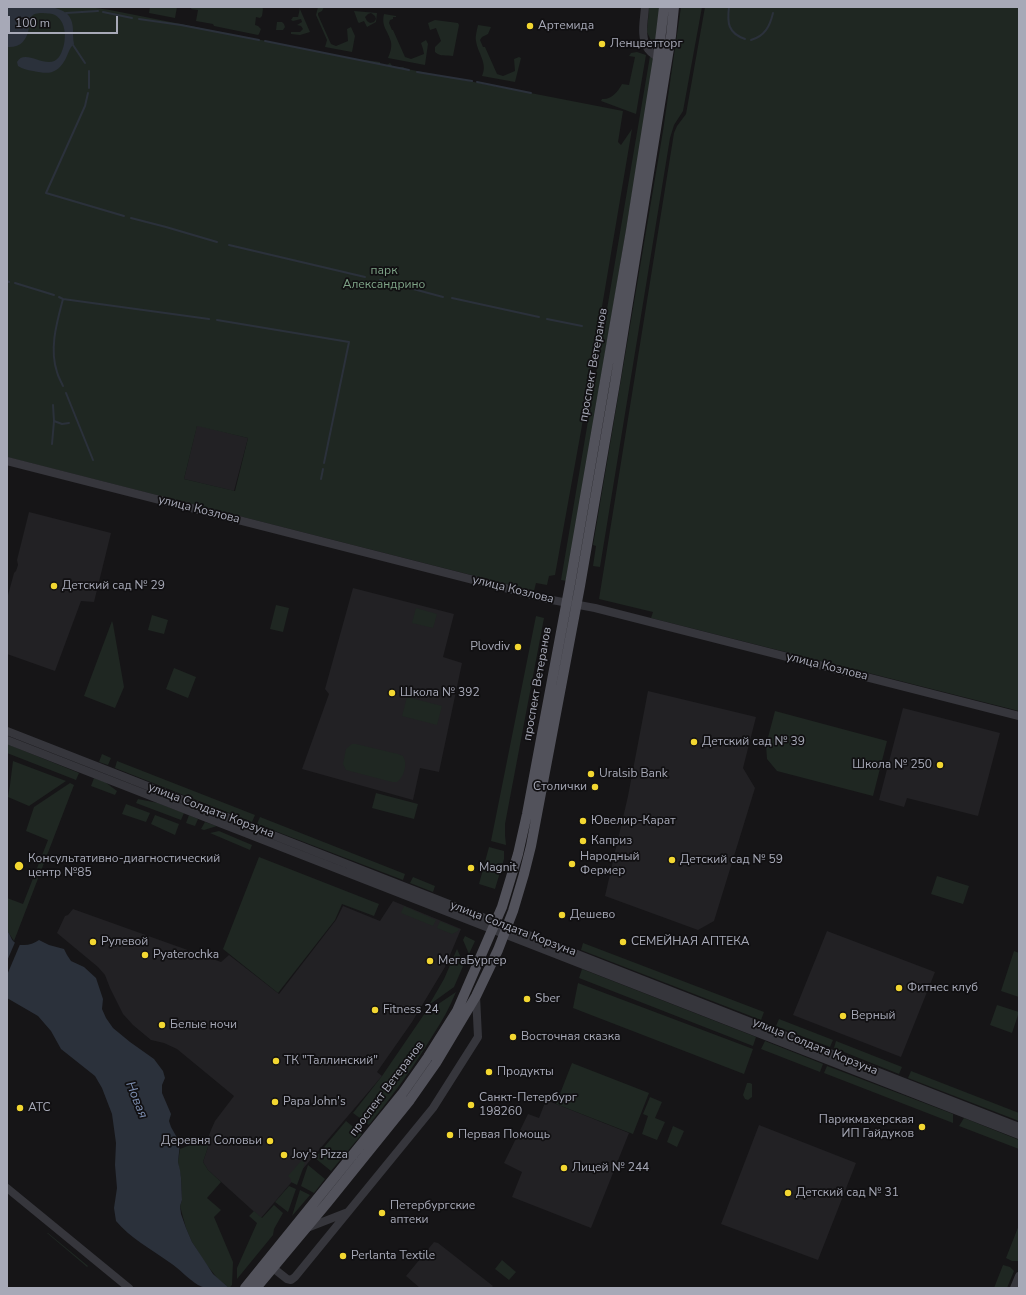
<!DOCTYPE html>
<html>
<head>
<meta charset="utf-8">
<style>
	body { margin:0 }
	#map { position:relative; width:1026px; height:1295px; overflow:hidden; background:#161517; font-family:"Nunito Sans",sans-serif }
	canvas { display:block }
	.frame { position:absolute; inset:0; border:8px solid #a7a9b7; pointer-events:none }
	.scale { position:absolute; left:8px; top:16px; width:110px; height:18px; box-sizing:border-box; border:2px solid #a7a9b7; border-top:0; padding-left:5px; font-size:12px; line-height:14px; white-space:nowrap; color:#a7a9b7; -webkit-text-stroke:3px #111012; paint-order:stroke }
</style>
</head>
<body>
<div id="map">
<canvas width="1026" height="1295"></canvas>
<div class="frame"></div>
<div class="scale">100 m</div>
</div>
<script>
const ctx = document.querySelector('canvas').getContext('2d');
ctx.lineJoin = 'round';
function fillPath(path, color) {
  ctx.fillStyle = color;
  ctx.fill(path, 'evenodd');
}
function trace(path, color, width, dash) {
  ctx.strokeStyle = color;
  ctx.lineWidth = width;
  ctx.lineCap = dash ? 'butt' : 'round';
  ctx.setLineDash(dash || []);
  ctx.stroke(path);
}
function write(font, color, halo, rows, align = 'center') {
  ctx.font = font + ' "Nunito Sans",sans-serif';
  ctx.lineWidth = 3.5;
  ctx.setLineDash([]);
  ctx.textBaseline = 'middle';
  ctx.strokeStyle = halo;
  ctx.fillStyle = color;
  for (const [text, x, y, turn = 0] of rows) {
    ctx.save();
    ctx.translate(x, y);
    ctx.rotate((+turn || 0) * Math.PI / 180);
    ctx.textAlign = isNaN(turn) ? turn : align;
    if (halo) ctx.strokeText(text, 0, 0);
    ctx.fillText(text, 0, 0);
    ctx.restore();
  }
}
fillPath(new Path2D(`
	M197,425L248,438L234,491L184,479Z
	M29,512L111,533L94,602L81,601L55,671L7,654V599L14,573L16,571L18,565L17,560Z
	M353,588L454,614L443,657L462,663L439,772L420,768L413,800L302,769L329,694L325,689Z
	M648,691L756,717L743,768L755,788L714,921L698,930L605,896L628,796Z
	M903,708L1000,733L978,816L907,798L904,807L879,800Z
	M393,901L461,929L445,967L412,1022L377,1072L382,1076L261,1218L208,1170L203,1162L208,1147V1138L211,1130L215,1121L234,1096L177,1049L164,1043L151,1040L133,1025L123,1014L110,988L105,975L98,967L57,933L65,916L68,915L73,909L221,962L229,955L279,994L336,920L343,906L380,921Z
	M827,931L935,972L901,1057L793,1015Z
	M546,1100L629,1133L591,1228L512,1197L522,1172L504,1163L528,1114L539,1118Z
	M759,1125L856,1163L818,1260L721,1224Z
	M434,1242L438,1243L493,1286L491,1288H420L406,1276Z`), '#222124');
fillPath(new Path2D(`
	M7,7H89L110,10L357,59L380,62V64L387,65L390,63L393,67H403L407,69L623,111L618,142L621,145L632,129L581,431L555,575L549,576L547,585L536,583L534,591L7,457ZM197,426L248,438L235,491L184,479Z
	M150,7H177L175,18L149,13Z
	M192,7H229L234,8L235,7H262L263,9L262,16L260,18L256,17L255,25L258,26L261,29L259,34L258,35L214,26L213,24L196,21L198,10L191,9Z
	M294,7H299L310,32L300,35L291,34V32H300L303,29L301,26L297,25L302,22L301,19L293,21L291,20L293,17H298L300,8Z
	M318,7H324L322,11L318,13V15L331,44L336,46L348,41L347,29L351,27L355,36L352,52L325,47L327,40L316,15Z
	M649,7H660L655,46L653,45L647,32Z
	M681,7H702L683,111L674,125L670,138L600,567L593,566L596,546L593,545L663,131Z
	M705,7H1019V711L651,618L653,612L599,599L674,133L677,126L686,114Z
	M354,11L377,13L376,22L367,27L364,21L359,23L358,22ZM371,13L375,16L376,19L374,22L370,23L367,21L365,17L368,14Z
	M384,14L396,16V17H393V19L390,20L389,23L392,30H393L405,57L411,59L424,54L423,49L421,43L426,40L428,44L425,65L388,58C390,53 392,48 391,42C388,30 381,27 384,14Z
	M435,20L458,23L459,25L453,56C446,55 440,57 435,52V47L441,41L436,28L430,30L428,23Z
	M277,22H282L284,24L285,27L283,30H276Z
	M478,25L491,27L488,34L482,37L480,40L483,47H485L497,74L503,76L515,71L514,59L519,57L521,58L515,82L482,76C488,63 478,54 476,41C475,37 477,30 478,25Z
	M637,52L646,55L636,114L601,101L602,99C611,100 618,92 622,84L629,85L635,57L629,56L631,53Z
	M650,56L653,59L654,64L567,581L561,580Z
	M276,605L289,608L283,632L270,629Z
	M416,608L437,614L433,628L412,623Z
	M152,615L168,620L164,634L148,630Z
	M536,616L544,618L505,824V835L506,845L491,841Z
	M112,621L113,624L124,687L115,708L84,696Z
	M174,668L196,677L188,698L166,689Z
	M407,697L442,706L437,725L402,716Z
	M775,711L887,741L873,796L777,771L767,759L766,745Z
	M7,744L79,773L76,780L7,753Z
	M352,744H356L398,754L403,756C408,764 404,777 397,782H392L346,770L343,764L346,749Z
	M102,754L111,758L108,765L99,762Z
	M13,761L66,781L29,806L8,797L10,785Z
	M117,761L255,815L252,822L115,768Z
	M94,778L105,782L117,791L115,795L91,786Z
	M70,783L74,785L14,941L8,932L7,931V898L23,904L48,840L26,831L34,807Z
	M376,793L418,804L414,819L372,808Z
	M138,799L158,803L184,813L181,820L136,803Z
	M126,804L150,813L146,822L122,814Z
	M155,815L179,824L175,835L151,824Z
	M189,815L198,819L195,826L186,823Z
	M260,817L405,874L403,880L257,824Z
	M205,822L217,826L204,830L201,829Z
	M219,831L252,845L250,850L210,833Z
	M489,847L504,851V859L495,889L479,884Z
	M259,857L379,904L374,916L342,904L335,920L278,993L223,949Z
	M937,876L969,886L963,904L931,894Z
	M413,877L435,886L433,892L410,883Z
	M404,906L436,920L433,926L401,913Z
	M440,921L459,929L458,931L452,934L437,928Z
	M465,936L475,941L469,954L463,940Z
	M583,943L764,1012L761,1020L581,950Z
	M457,949L464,964L454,987L429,1005L444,979Z
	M1014,951L1019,953V997L1001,991Z
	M582,969L756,1037L753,1046L579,978Z
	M578,983L753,1049L744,1074L573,1008Z
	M456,992C450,1007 442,1021 433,1035C414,1067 392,1096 369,1125L353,1113L382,1076L425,1013Z
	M997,1005L1019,1012L1012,1033L990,1025Z
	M779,1019L833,1040L830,1047L776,1026Z
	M765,1041L823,1064L820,1072L761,1049Z
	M836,1041L902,1067L899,1074L834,1048Z
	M572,1063L649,1093L633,1134L556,1104Z
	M827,1066L953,1114V1123L824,1073Z
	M911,1071L1019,1113V1121L908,1078Z
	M747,1083H750L752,1084V1097L748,1100L745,1099L743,1095Z
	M650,1097L662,1102L655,1118L665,1122L657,1140L642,1134L648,1116L643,1114Z
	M964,1118L1019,1140V1149L959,1126Z
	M346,1121L362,1134L331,1171L315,1158Z
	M673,1126L684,1131L677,1147L667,1142Z
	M208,1138V1147L203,1162L208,1170L221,1182L207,1198L221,1210L214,1217L233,1262L232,1285L229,1288L218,1279L206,1264L192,1242L186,1228L180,1206L182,1200L181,1178L178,1162L180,1149Z
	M302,1160L305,1163L297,1185L291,1182V1179L288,1176Z
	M308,1165L325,1179L314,1193L301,1186Z
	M289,1186L296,1189L288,1212L275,1202Z
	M300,1190L310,1195L292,1216Z
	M274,1205L283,1213L274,1229L273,1235L237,1279V1268L257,1223L249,1216L254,1211L262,1218Z
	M1019,1225V1258L1018,1261H1012L1006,1258Z
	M47,1233H48L88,1266L87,1267L86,1266Z
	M502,1260L516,1272L509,1280L495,1269Z
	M1003,1265L1010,1267L1014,1271L1007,1288H994Z`), '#1f2722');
fillPath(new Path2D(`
	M7,7C23,7 60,2 69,16C75,24 72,35 74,44C69,48 68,55 65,60C56,75 48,74 33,71C27,70 23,69 18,66L17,62C25,47 48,72 59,57C66,47 69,23 55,15C52,13 47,14 43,13C40,13 34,13 32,16C29,18 29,23 29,27C27,41 20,48 7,47Z
	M7,931L8,932C10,934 11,939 13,941C20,948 32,945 39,940L49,945L64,949L67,955L71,961L84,967L96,978L103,999L102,1009L106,1018L113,1028L130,1042L154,1059L163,1071L165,1078L162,1085V1093L171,1114L169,1121L171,1127L180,1143L178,1162L180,1170L181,1178L182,1200L180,1206L181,1214L186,1228L192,1242L202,1257L213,1274L229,1288C219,1288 207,1290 198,1285C188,1279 180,1269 169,1262C151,1249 130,1238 116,1221L114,1208L117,1188L115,1165L116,1143L112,1114L102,1088L95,1076L61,1049L51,1031L38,1016L7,998Z`), '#2b313b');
fillPath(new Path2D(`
	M16,940L21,942L7,975V961Z`), '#161517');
trace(new Path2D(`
	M729,7C727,23 728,33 745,39
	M103,12L132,18
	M66,13L98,11
	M139,19L181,25L259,40
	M751,40C765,36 770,26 773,13
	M265,41L409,70
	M73,45L85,63
	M417,72L472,81
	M477,82L531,93
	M89,88V71
	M88,93L85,106L46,193L124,216
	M131,218L166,227L217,242
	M229,245L365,277
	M380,280L443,297
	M7,281L9,282
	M15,283L54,295
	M59,297L63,299L209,319
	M452,298L539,317
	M547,319L582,326
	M217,320L349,342L324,463
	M63,386C61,381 58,377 57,372C49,348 57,322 63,299
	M66,393L93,460
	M53,405L54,421
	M52,444L54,421L62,424L69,423
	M321,479L323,469`), '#2b313b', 2);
trace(new Path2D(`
	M645,7C644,21 640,37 648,49C651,53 655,55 658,58
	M7,461L552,600L595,608L1019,716
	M7,731L1019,1127
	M7,740L1019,1135
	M7,1188L129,1288
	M307,1228L348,1212
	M268,1264L287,1279L291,1280L295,1277L433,1108L478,1037L476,996
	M1014,1288L1019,1276`), '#36363c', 8);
trace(new Path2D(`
	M245,1288L402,1094L428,1057L457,1011L502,907L518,854L527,814L570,584L631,230L658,58L664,7
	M256,1288L327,1203L410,1100L436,1063L476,996L498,950L513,911L524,874L531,846L580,586L615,383L671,36L674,7`), '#52525b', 10);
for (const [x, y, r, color] of [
	[530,26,4,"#f3d731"],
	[602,44,4,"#f3d731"],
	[54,586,4,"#f3d731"],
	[518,647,4,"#f3d731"],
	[392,693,4,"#f3d731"],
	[694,742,4,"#f3d731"],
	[940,765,4,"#f3d731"],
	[591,774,4,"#f3d731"],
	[595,787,4,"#f3d731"],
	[583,821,4,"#f3d731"],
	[583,841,4,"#f3d731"],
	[672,860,4,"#f3d731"],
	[572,864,4,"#f3d731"],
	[19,866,5,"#f3d731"],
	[471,868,4,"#f3d731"],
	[562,915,4,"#f3d731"],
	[93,942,4,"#f3d731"],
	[623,942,4,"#f3d731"],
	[145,955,4,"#f3d731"],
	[430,961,4,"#f3d731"],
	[899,988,4,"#f3d731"],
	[527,999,4,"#f3d731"],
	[375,1010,4,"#f3d731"],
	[843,1016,4,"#f3d731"],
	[162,1025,4,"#f3d731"],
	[513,1037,4,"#f3d731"],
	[276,1061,4,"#f3d731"],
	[489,1072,4,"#f3d731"],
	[275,1102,4,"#f3d731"],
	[471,1105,4,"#f3d731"],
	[20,1108,4,"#f3d731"],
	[922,1127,4,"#f3d731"],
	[450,1135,4,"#f3d731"],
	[270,1141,4,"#f3d731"],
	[284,1155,4,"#f3d731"],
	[564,1168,4,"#f3d731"],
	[788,1193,4,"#f3d731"],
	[382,1213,4,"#f3d731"],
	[343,1256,4,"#f3d731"]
]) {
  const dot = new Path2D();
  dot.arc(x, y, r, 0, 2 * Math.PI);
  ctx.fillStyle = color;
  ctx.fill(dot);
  trace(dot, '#111012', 1.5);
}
write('12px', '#a7a9b7', '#111012', [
	["Артемида",538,26],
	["Ленцветторг",610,44],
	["Детский сад № 29",62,586],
	["Plovdiv",510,647,"right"],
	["Школа № 392",400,693],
	["Детский сад № 39",702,742],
	["Школа № 250",932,765,"right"],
	["Uralsib Bank",599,774],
	["Столички",587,787,"right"],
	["Ювелир-Карат",591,821],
	["Каприз",591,841],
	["Народный",580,857],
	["Фермер",580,871],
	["Консультативно-диагностический",28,859],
	["центр №85",28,873],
	["Детский сад № 59",680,860],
	["Magnit",479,868],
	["Дешево",570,915],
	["Рулевой",101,942],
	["СЕМЕЙНАЯ АПТЕКА",631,942],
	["Pyaterochka",153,955],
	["МегаБургер",438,961],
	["Фитнес клуб",907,988],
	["Sber",535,999],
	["Fitness 24",383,1010],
	["Верный",851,1016],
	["Белые ночи",170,1025],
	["Восточная сказка",521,1037],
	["ТК \"Таллинский\"",284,1061],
	["Продукты",497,1072],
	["Санкт-Петербург",479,1098],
	["198260",479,1112],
	["Papa John's",283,1102],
	["АТС",28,1108],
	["Парикмахерская",914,1120,"right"],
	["ИП Гайдуков",914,1134,"right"],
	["Первая Помощь",458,1135],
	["Деревня Соловьи",262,1141,"right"],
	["Joy's Pizza",292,1155],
	["Лицей № 244",572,1168],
	["Детский сад № 31",796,1193],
	["Петербургские",390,1206],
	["аптеки",390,1220],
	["Perlanta Textile",351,1256]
], 'left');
write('12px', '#7ea387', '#111012', [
	["парк",384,271],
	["Александрино",384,285]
]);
write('12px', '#a7a9b7', '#111012', [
	["проспект Ветеранов",594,365,-80],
	["улица Козлова",199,510,14],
	["улица Козлова",513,590,14],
	["улица Козлова",827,667,14],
	["проспект Ветеранов",538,684,-80],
	["улица Солдата Корзуна",211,811,21],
	["улица Солдата Корзуна",513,929,21],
	["улица Солдата Корзуна",815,1047,22],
	["проспект Ветеранов",387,1089,-53]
]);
write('italic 13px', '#7e90b3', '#111012', [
	["Новая",136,1100,68]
]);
</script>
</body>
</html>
